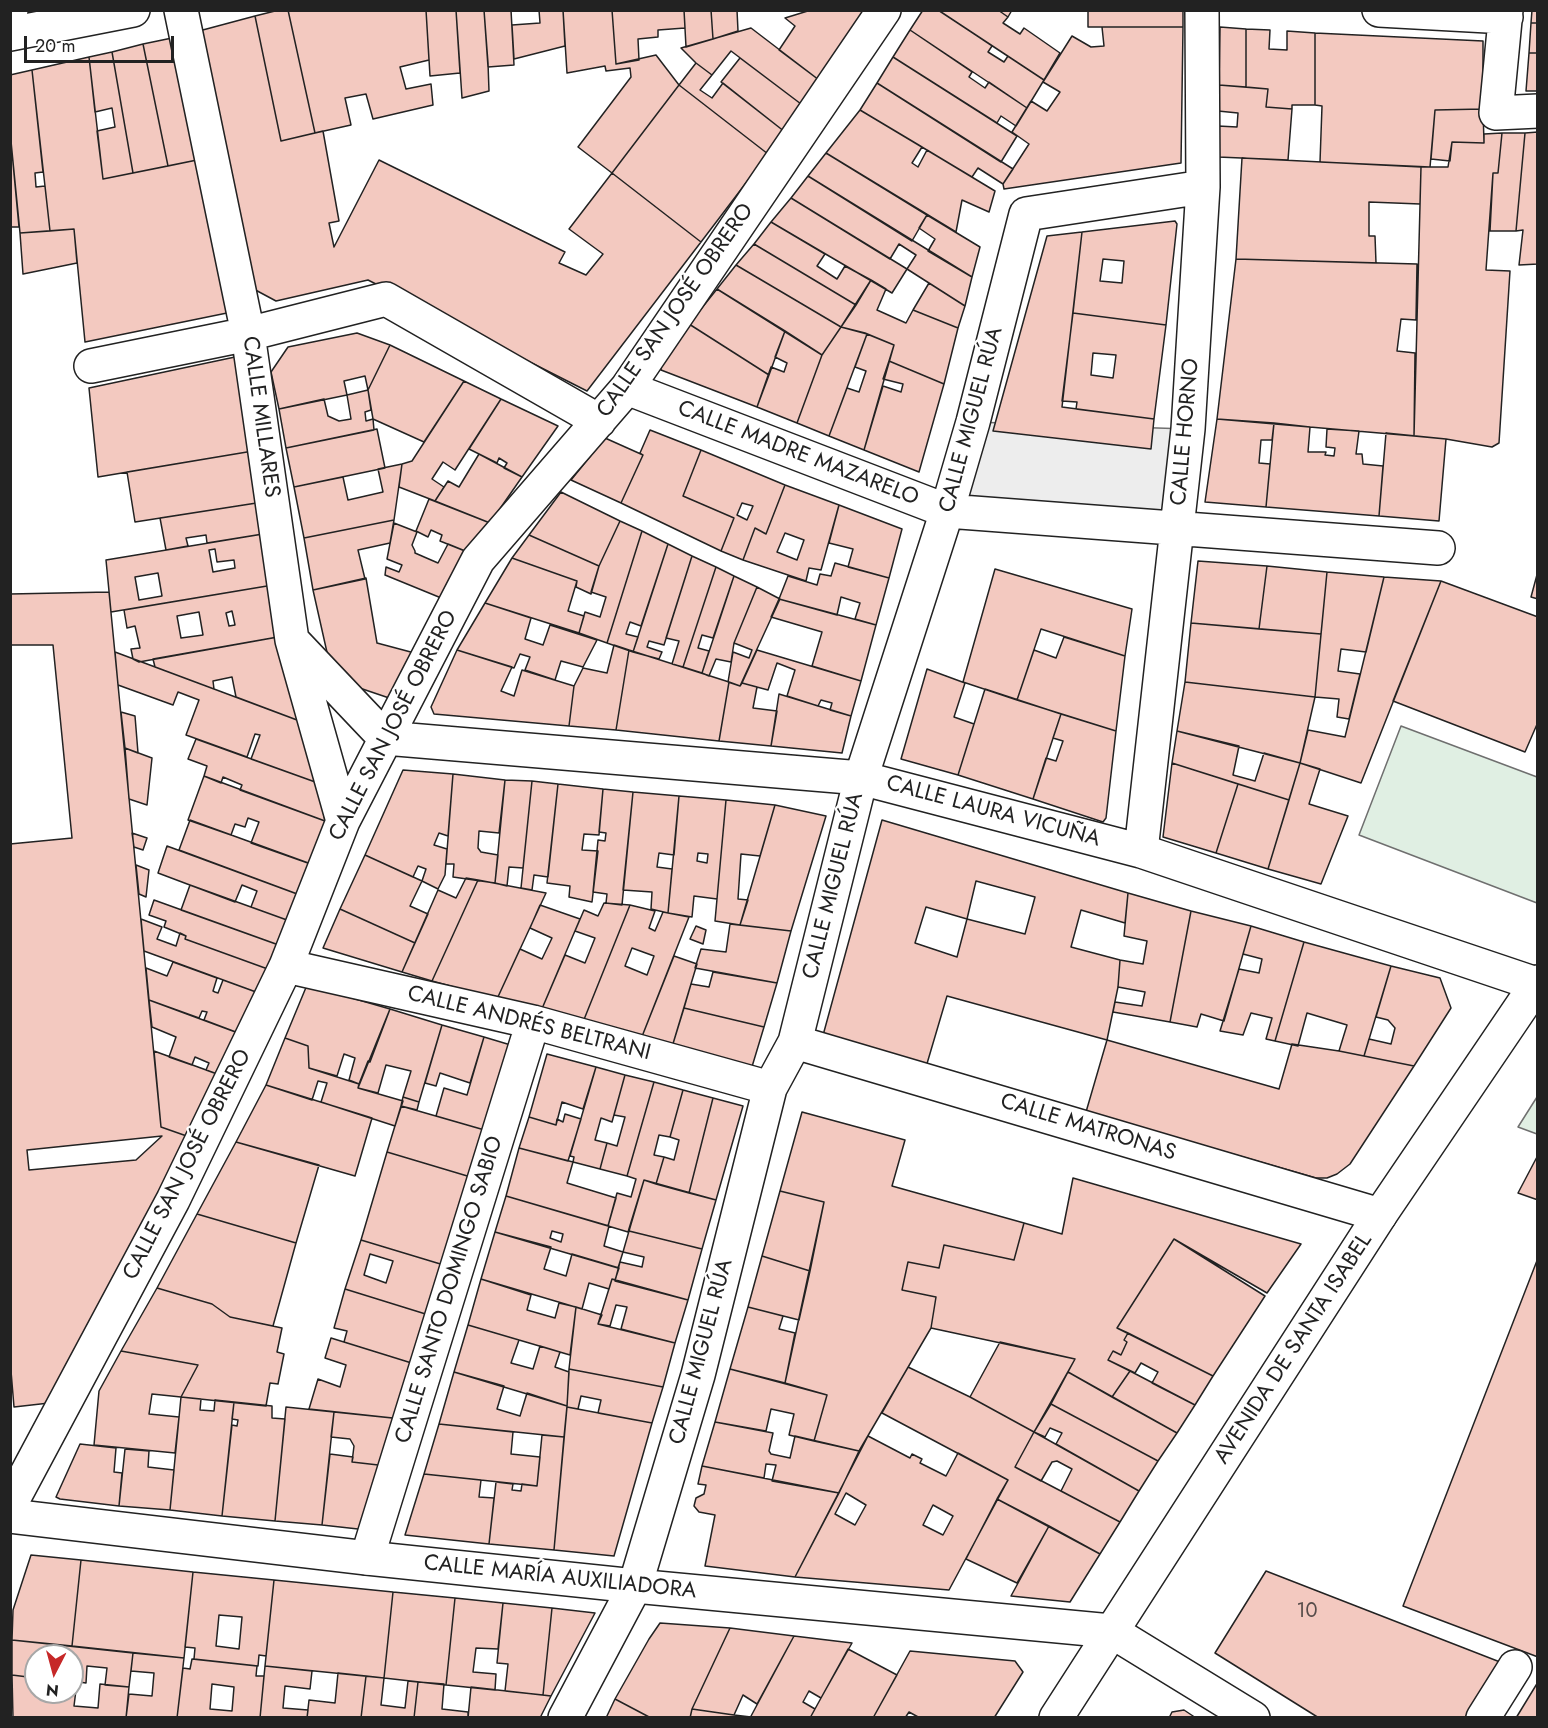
<!DOCTYPE html>
<html>
<head>
<meta charset="utf-8">
<style>
	body { margin:0 }
	#map { position:relative; width:1548px; height:1728px; overflow:hidden; background:#fff; font-family:Jost,sans-serif }
	canvas { display:block }
	.frame { position:absolute; inset:0; border:12px solid #222; pointer-events:none }
	.north { position:absolute; left:24px; top:1644px; width:60px; height:60px; box-sizing:border-box; background:#fff; border:2px solid #a7a7a7; border-radius:50%; rotate:186deg; font-size:16px; font-weight:700; line-height:24px; text-align:center; color:#222 }
	.north::after { content:''; display:block; margin:auto; width:21px; height:27px; background:#c62828; clip-path:polygon(50% 0,100% 100%,50% 72%,0 100%) }
	.scale { position:absolute; left:24px; top:36px; width:150px; height:27px; box-sizing:border-box; border:3px solid #222; border-top:0; padding-left:8px; font-size:18px; line-height:21px; white-space:nowrap; color:#222; -webkit-text-stroke:4px #fff; paint-order:stroke }
</style>
</head>
<body>
<div id="map">
<canvas width="1548" height="1728"></canvas>
<div class="frame"></div>
<div class="north">N</div>
<div class="scale">20 m</div>
</div>
<script>
const ctx = document.querySelector('canvas').getContext('2d');
ctx.lineJoin = 'round';
function fillPath(path, color) {
  ctx.fillStyle = color;
  ctx.fill(path, 'evenodd');
}
function trace(path, color, width, dash) {
  ctx.strokeStyle = color;
  ctx.lineWidth = width;
  ctx.lineCap = dash ? 'butt' : 'round';
  ctx.setLineDash(dash || []);
  ctx.stroke(path);
}
function write(font, color, halo, rows, align = 'center') {
  ctx.font = font + ' Jost,sans-serif';
  ctx.lineWidth = 4.5;
  ctx.setLineDash([]);
  ctx.textBaseline = 'middle';
  ctx.strokeStyle = halo;
  ctx.fillStyle = color;
  for (const [text, x, y, turn = 0] of rows) {
    ctx.save();
    ctx.translate(x, y);
    ctx.rotate((+turn || 0) * Math.PI / 180);
    ctx.textAlign = isNaN(turn) ? turn : align;
    if (halo) ctx.strokeText(text, 0, 0);
    ctx.fillText(text, 0, 0);
    ctx.restore();
  }
}
const green = new Path2D(`
	M1401,726L1537,777V903L1359,835Z
	M1537,1097V1134L1518,1127Z`);
fillPath(green, '#e0efe3');
trace(green, '#6f6f6f', 1.5);
const parking = new Path2D(`
	M973,422L1188,429L1177,527L947,511Z`);
fillPath(parking, '#ededed');
trace(parking, '#6f6f6f', 1.5);
const building = new Path2D(`
	M279,10H288L315,133L281,141L255,16Z
	M288,10H426L429,60L400,67L406,89L431,84L433,105L373,119L366,94L345,98L351,125L315,133Z
	M426,10H456L460,73L430,76Z
	M456,10H484L488,63L489,91L462,98Z
	M484,10H511L514,65L488,67Z
	M539,10H563L565,46L514,59L512,25L540,23Z
	M563,10H612L616,64L656,55L679,85L612,173L578,147L631,77L630,68L606,71L605,66L567,73Z
	M612,10H684L685,28L658,30V37L638,39L639,60L616,64Z
	M684,10H711L713,39L686,47Z
	M711,10H737L738,31L713,39Z
	M811,10H869L823,83L779,50L795,26L785,18Z
	M923,10H938L992,46L988,52L1004,62L1008,56L1044,80L1027,108L910,30Z
	M938,10H998L1008,17L1003,23L1020,34L1024,28L1060,53L1044,80Z
	M998,10H1012L1008,17Z
	M1088,10H1183V27H1088Z
	M1532,10H1538V23H1531Z
	M255,16L281,141L323,131L339,221L329,223L334,247L379,160L565,252L559,263L586,275L603,254L569,229L612,173L701,242L587,391L368,280L276,301L248,286L199,31Z
	M1531,23H1538V53H1529Z
	M1102,27H1183L1181,163L1004,189L1003,184L1029,144L1012,132L1031,101L1047,111L1060,92L1043,82L1072,36L1091,47L1104,46Z
	M1220,27L1246,29V87L1219,85Z
	M751,28L823,83L805,107L731,51L712,75L696,63L681,48Z
	M1246,29L1270,30L1269,49L1287,50V31L1315,33V105H1292V109L1266,107L1268,89L1246,87Z
	M910,30L972,72L969,77L985,88L989,82L1027,108L1016,126L1001,116L997,123L893,57Z
	M1315,33L1483,41V109L1435,110L1430,167L1320,162L1322,106L1315,105Z
	M172,38L197,160L168,166L143,44Z
	M143,44L168,166L133,173L112,52Z
	M112,52L133,173L103,179L97,131L115,127L112,108L95,112L89,57Z
	M1529,53H1538V91H1526Z
	M89,57L103,179L197,160L227,313L85,342L74,229L50,231L32,70Z
	M893,57L1017,136L1001,162L877,83Z
	M740,58L805,107L785,132L721,82Z
	M696,63L712,75L700,90L712,98L723,83L785,132L768,154L679,85Z
	M32,70L43,172L35,173L36,187L45,186L50,231L20,233L10,131V75Z
	M877,83L1013,169L1003,184L978,168L972,177L860,110Z
	M679,85L768,154L701,242L612,173Z
	M1219,85L1268,89L1266,107L1292,109L1288,160L1218,157V126L1237,127L1238,113L1218,111Z
	M1483,109L1484,143L1452,142L1450,161L1431,159L1435,110Z
	M860,110L922,147L912,163L918,167L927,150L995,191L989,212L962,200L956,232L826,153Z
	M10,131L19,227H10Z
	M1538,132V264L1519,265L1523,230L1516,231L1525,133Z
	M1502,133H1525L1516,231H1490L1493,173H1498Z
	M1502,133L1498,173H1493L1486,270L1510,271L1499,443L1492,447L1446,439L1414,436L1421,167H1448L1452,142L1484,143V134Z
	M826,153L927,215L912,241L808,176Z
	M1242,158L1421,167L1420,204L1369,202V236H1375L1376,263L1236,259Z
	M808,176L972,277L965,306L907,269L916,255L899,244L890,259L791,198Z
	M791,198L907,269L892,293L771,222Z
	M927,215L980,247L972,277L928,251L935,239L919,228Z
	M1175,221L1177,224L1166,325L1073,313L1082,232ZM1103,259L1124,261L1122,283L1100,281Z
	M771,222L825,254L817,266L837,279L845,266L871,280L856,305L754,244Z
	M74,229L77,263L23,274L20,233Z
	M1082,232L1062,407L1154,419L1151,449L993,431L1047,236Z
	M754,244L856,305L841,327L736,265Z
	M1236,259L1417,264L1416,320L1401,319L1397,351L1415,353L1414,436L1217,419Z
	M736,265L841,327L822,355L717,289Z
	M871,280L886,289L877,310L906,323L913,310L958,328L944,384L889,361L894,345L865,333L841,327Z
	M929,283L965,306L958,328L913,310Z
	M717,289L785,331L769,375L689,324Z
	M1073,313L1166,325L1154,419L1076,409L1077,402L1062,401ZM1093,353L1116,355L1113,378L1091,375Z
	M689,324L769,375L757,407L661,370V366Z
	M841,327L867,334L829,436L797,423L822,355Z
	M785,331L822,355L797,423L757,407L771,367L784,372L787,363L775,357Z
	M357,333L390,345L368,390L365,376L344,381L347,395L279,409L271,372L288,347Z
	M867,334L894,345L864,450L829,436L847,388L859,392L866,371L855,367Z
	M390,345L464,381L424,442L373,419L368,390Z
	M235,357L253,451L98,477L89,388Z
	M889,361L944,384L919,472L864,450L883,386L901,392L903,384L883,379Z
	M464,381L501,399L455,470L443,462L432,479L444,487L435,501L399,487L402,464L412,461Z
	M368,390L371,410L365,412L366,421L373,419L374,430L286,448L279,409L324,399L328,416L339,421L351,419L347,395Z
	M501,399L558,426L522,477L504,468L507,463L499,458L497,463L469,449Z
	M1217,419L1274,423L1272,440H1261L1259,463L1270,464L1266,507L1205,502Z
	M1274,423L1310,427L1308,452H1326L1325,455L1334,456L1335,448L1326,447L1327,429L1359,431L1356,454H1362L1363,464L1383,466L1379,516L1266,507Z
	M377,429L385,468L294,487L286,448Z
	M650,430L701,450L683,496L734,518L721,551L621,503L643,455L640,453Z
	M1386,433L1446,439L1439,521L1379,516Z
	M605,438L643,455L621,503L571,480Z
	M701,450L785,485L766,534L755,528L743,560L721,551L734,518L683,496ZM742,503L753,506L747,520L737,515Z
	M253,451L263,502L135,522L127,472Z
	M479,454L522,477L490,523L435,501L448,481L459,487Z
	M402,464L394,520L304,538L294,487L343,477L348,500L383,492L378,469Z
	M785,485L839,505L821,570L809,568L806,581L743,560L755,528L766,534ZM785,533L804,540L797,560L777,552Z
	M561,492L620,521L599,566L529,535Z
	M429,499L490,523L475,555L440,541L442,535L431,530L428,537L416,531Z
	M263,502L269,533L207,543L206,535L186,538L188,546L166,550L160,518Z
	M839,505L902,529L889,578L848,567L853,549L829,543Z
	M394,520L390,543L358,550L365,579L313,590L304,538Z
	M620,521L642,531L607,643L579,633L585,612L600,617L606,597L591,592L599,566Z
	M394,523L417,532L412,545L415,551V553L438,563L448,544L475,555L451,602L385,575L386,567L399,572L402,565L387,559Z
	M642,531L668,544L641,626L630,622L626,634L638,637L633,652L607,643Z
	M269,533L279,584L111,612L106,560ZM215,549L217,562L234,560L235,568L213,572L209,550ZM158,573L162,596L139,600L135,577Z
	M529,535L599,566L591,594L576,587L577,581L512,558Z
	M668,544L692,556L664,645L649,641L647,647L662,652L659,659L633,652Z
	M692,556L716,567L683,667L672,664L679,641L666,638Z
	M512,558L577,581L568,611L584,616L579,633L485,603Z
	M1198,561L1267,566L1259,629L1191,623Z
	M835,563L889,578L876,625L855,619L860,603L841,597L837,615L779,599L788,576L817,585L820,574L831,576Z
	M1267,566L1327,572L1321,634L1259,629Z
	M716,567L734,576L713,638L702,635L698,648L709,651L702,673L683,667Z
	M995,569L1132,609L1125,656L1041,629L1017,700L963,682Z
	M1538,571V599L1531,597Z
	M1327,572L1384,577L1366,652L1341,649L1338,671L1360,674L1349,719L1337,717L1339,699L1315,697Z
	M734,576L757,587L734,643L731,662L716,659L709,676L702,673Z
	M1384,577L1441,581L1361,783L1300,763L1308,730L1345,737Z
	M366,578L377,643L422,655L398,701L333,679L313,590Z
	M1441,581L1538,617V722L1525,752L1393,701Z
	M279,584L289,635L139,662L133,659L131,649L140,648L135,626L127,628L124,610ZM232,611L235,625L229,626L226,613ZM199,612L203,635L181,638L177,616Z
	M757,587L780,599L740,686L728,682L733,652L749,658L752,650L734,643Z
	M109,592L161,1127L198,1140L58,1402L14,1407L11,1371L10,844L72,838L53,645H10V594ZM162,1136L136,1160L29,1170L27,1150Z
	M779,599L876,625L861,681L812,666L822,632L771,617Z
	M485,603L531,618L525,639L543,645L550,625L597,640L583,667L561,661L555,680L525,670L530,657L520,654L514,668L457,650Z
	M1191,623L1321,634L1315,697L1185,682Z
	M289,635L305,723L236,697L232,677L213,681L214,689L155,667L153,659Z
	M1064,637L1125,656L1116,731L1017,700L1034,650L1056,658Z
	M614,645L629,650L616,730L569,726L574,686L583,668L607,673Z
	M457,650L512,667L501,691L514,696L522,670L574,686L569,726L434,714L431,707Z
	M629,650L729,682L719,741L616,730Z
	M757,650L861,681L851,716L830,710L832,703L821,700L818,706L787,696L795,670L777,663L768,690L742,683Z
	M115,652L305,723L318,783L251,759L260,735L255,734L247,757L186,735L199,700L178,692L173,705L118,685Z
	M927,669L965,683L954,717L974,724L958,775L901,759Z
	M729,682L740,686L742,683L757,687L753,708L777,711L771,746L719,741Z
	M1185,682L1315,697L1300,763L1177,731Z
	M985,689L1061,714L1033,799L958,775Z
	M779,694L851,716L842,753L771,746Z
	M121,712L135,716L138,753L125,748Z
	M1061,714L1116,731L1106,818L1103,822L1033,799L1046,758L1056,761L1063,741L1053,738Z
	M1177,731L1239,746L1233,775L1255,781L1264,753L1300,763L1289,800L1172,763Z
	M196,739L318,783L325,821L240,790L242,785L223,777L221,783L204,776L207,766L188,759Z
	M125,748L152,758L147,805L129,799Z
	M1172,763L1238,784L1216,853L1163,837Z
	M1300,763L1320,769L1309,804L1348,816L1321,884L1268,869Z
	M403,770L453,774L448,836L439,833L434,845L447,849L445,875L438,889L422,881L426,869L418,866L413,877L365,855Z
	M453,774L505,780L499,833L479,831L478,848L481,852L498,855L495,883L453,877L454,864H446Z
	M204,776L325,821L330,848L322,868L251,843L259,822L248,818L245,827L235,824L231,835L188,820Z
	M505,780L532,781L523,868L509,867L507,886L495,883Z
	M532,781L558,784L548,877L534,875L532,890L521,888Z
	M558,784L603,789L599,835L584,834L582,850L598,851L592,902L569,897L570,886L547,883Z
	M1238,784L1289,800L1268,869L1216,853Z
	M603,789L633,792L622,905L606,903L607,894L593,892L598,840L605,841L606,833L599,832Z
	M633,792L679,796L674,855L659,853L657,867L672,869L668,913L651,909L652,892L623,890Z
	M679,796L726,800L717,899L694,896L692,917L668,913ZM698,853L708,854L707,863L697,861Z
	M726,800L775,805L760,856L741,854L738,899L748,900L740,925L715,921Z
	M775,805L826,816L791,931L740,925Z
	M190,820L322,868L308,898L179,850Z
	M882,820L1128,893L1125,923L1081,910L1071,947L1120,960L1118,987L1107,1040L947,996L926,1067L822,1039ZM976,881L1035,897L1025,934L967,919ZM926,907L967,919L957,957L915,943Z
	M132,833L147,838L143,850L134,847Z
	M167,846L308,898L298,924L251,907L257,891L242,885L235,902L158,873Z
	M365,855L422,881L410,906L428,914L415,943L340,909Z
	M136,865L149,870L146,897L139,894Z
	M466,878L478,880L432,981L402,972L438,890L456,898Z
	M478,880L546,893L497,999L432,981Z
	M190,885L298,924L287,948L181,910Z
	M1128,893L1191,911L1170,1022L1113,1012L1115,1002L1142,1006L1145,992L1118,987L1120,960L1143,964L1147,941L1124,936Z
	M154,900L287,948L276,972L185,939L186,936L164,927L166,921L149,915Z
	M604,903L630,905L583,1022L541,1011L565,955L585,963L595,938L575,931L584,910L598,916Z
	M540,905L580,919L541,1011L497,999L520,949L542,959L552,938L530,928Z
	M630,905L655,911L649,928L655,931L663,912L689,917L641,1039L583,1022ZM632,948L654,956L647,975L625,966Z
	M340,909L415,943L402,972L323,948Z
	M1191,911L1251,926L1224,1021L1201,1014L1197,1027L1170,1022Z
	M141,919L162,927L157,939L176,946L180,933L186,936L185,939L276,972L267,996L144,951Z
	M730,924L791,931L777,983L695,968L701,949L726,952Z
	M696,926L706,930L703,944L690,939Z
	M1251,926L1304,942L1275,1041L1266,1039L1272,1018L1251,1013L1243,1035L1220,1031L1239,969L1259,973L1262,959L1243,954Z
	M1304,942L1391,966L1364,1056L1339,1051L1347,1025L1307,1013L1298,1046L1275,1041Z
	M674,956L697,964L672,1047L641,1039Z
	M173,962L217,978L213,991L215,992L218,993L223,980L267,996L249,1037L204,1020L207,1012L202,1011L199,1018L149,1000L146,968L167,976Z
	M1391,966L1440,978L1451,1008L1414,1066L1364,1056L1369,1039L1391,1044L1395,1028L1388,1020L1376,1017Z
	M713,972L777,983L764,1027L684,1008L691,984L709,987Z
	M307,985L390,1009L370,1062L368,1061L359,1084L349,1080L355,1058L344,1054L337,1076L309,1068L308,1046L285,1038Z
	M149,1000L249,1037L231,1079L206,1070L209,1063L195,1057L192,1065L169,1057L176,1037L152,1027Z
	M684,1008L764,1027L751,1070L672,1047Z
	M390,1009L442,1025L419,1102L403,1097L411,1071L386,1065L378,1093L358,1088Z
	M442,1025L484,1037L470,1083L440,1073L436,1086L425,1083Z
	M484,1037L514,1046L488,1131L436,1116L444,1088L467,1095Z
	M285,1038L308,1046L309,1068L359,1084L358,1088L403,1101L395,1126L321,1102L327,1083L318,1081L312,1100L266,1085Z
	M1107,1040L1279,1089L1292,1044L1339,1051L1414,1066L1350,1164L1337,1174L1327,1178H1316L1086,1112Z
	M154,1051L231,1079L198,1140L161,1127Z
	M547,1054L596,1067L583,1109L562,1102L556,1125L529,1117Z
	M596,1067L625,1075L612,1122L601,1118L595,1140L607,1143L600,1169L573,1162L574,1157L570,1156Z
	M625,1075L654,1082L627,1176L600,1169L607,1143L617,1146L625,1117L614,1115Z
	M654,1082L683,1090L670,1137L659,1135L654,1155L664,1157L656,1184L644,1180L628,1232L608,1226L617,1193L631,1197L636,1179L627,1176Z
	M266,1085L372,1118L355,1176L236,1142Z
	M683,1090L713,1098L689,1193L656,1184L664,1157L674,1160L679,1140L670,1137Z
	M403,1097L419,1102L417,1110L401,1106Z
	M713,1098L743,1106L716,1200L689,1193Z
	M401,1106L488,1131L474,1178L387,1152Z
	M802,1112L905,1140L892,1186L1024,1223L1014,1260L944,1245L939,1268L908,1262L902,1290L936,1297L931,1328L859,1451L814,1441L827,1395L785,1383L824,1202L780,1191Z
	M565,1114L581,1119L568,1161L519,1148L529,1117L556,1125L557,1119L563,1122Z
	M236,1142L319,1165L296,1243L197,1214Z
	M519,1148L573,1162L567,1183L616,1198L608,1226L506,1196Z
	M387,1152L474,1178L447,1266L361,1240Z
	M1538,1155V1200L1518,1193Z
	M1073,1178L1301,1244L1267,1293L1174,1239L1117,1328L1128,1333L1124,1340L1127,1342L1121,1355L1113,1351L1108,1360L1130,1371L1112,1397L1068,1372L1075,1359L931,1328L936,1297L902,1290L908,1262L939,1268L944,1245L1014,1260L1024,1223L1062,1234Z
	M644,1180L716,1200L702,1249L629,1231Z
	M780,1191L824,1202L810,1271L762,1256Z
	M506,1196L609,1226L604,1246L623,1252L618,1268L495,1232ZM552,1231L563,1234L561,1242L550,1238Z
	M197,1214L296,1243L273,1326L230,1317L212,1304L157,1288Z
	M629,1231L702,1249L688,1300L615,1281L620,1262L642,1267L644,1257L623,1252Z
	M495,1232L551,1247L544,1269L566,1276L572,1254L619,1268L615,1280L612,1279L609,1289L589,1283L582,1309L481,1279Z
	M1174,1239L1265,1296L1213,1376L1117,1328Z
	M361,1240L447,1266L432,1316L345,1289ZM370,1254L393,1261L386,1283L364,1275Z
	M762,1256L810,1271L799,1320L748,1307Z
	M1538,1258V1657L1403,1606Z
	M481,1279L531,1295L527,1310L555,1318L559,1303L576,1307L570,1355L468,1325Z
	M612,1279L688,1300L675,1343L621,1329L627,1307L616,1305L610,1326L598,1324Z
	M157,1288L212,1304L230,1317L282,1328L277,1352L284,1354L278,1384L270,1383L266,1406L181,1397L198,1365L121,1351Z
	M345,1289L432,1316L418,1365L344,1342L347,1331L334,1328Z
	M576,1307L602,1315L598,1324L675,1343L663,1387L569,1369Z
	M748,1307L783,1316L779,1329L795,1333L785,1383L730,1369Z
	M468,1325L519,1340L511,1363L533,1369L540,1346L560,1352L555,1367L569,1372L567,1406L454,1372Z
	M1128,1333L1213,1376L1195,1405L1152,1383L1158,1372L1141,1363L1135,1373L1108,1360L1113,1351L1121,1355L1127,1342L1124,1340Z
	M331,1338L418,1365L402,1419L309,1409L318,1379L340,1387L346,1365L325,1358Z
	M1000,1342L1075,1359L1034,1432L970,1397Z
	M121,1351L198,1365L181,1397L152,1394L149,1414L179,1417L175,1453L94,1445L99,1391Z
	M908,1367L970,1397L1034,1432L1015,1467L1120,1522L1100,1554L997,1499L1008,1480L882,1413Z
	M569,1369L663,1387L652,1423L598,1413L601,1400L581,1396L578,1409L567,1407Z
	M730,1369L827,1395L814,1441L789,1435L794,1414L771,1409L766,1431L715,1422Z
	M1130,1371L1195,1405L1177,1433L1112,1397Z
	M454,1372L504,1386L497,1409L520,1416L527,1393L567,1406L564,1437L439,1424Z
	M1068,1372L1177,1433L1158,1461L1051,1404Z
	M181,1397L201,1399L200,1410L214,1411L215,1400L234,1402L222,1516L170,1510Z
	M234,1402L272,1406V1418L285,1419L275,1521L222,1516L232,1425L237,1426L238,1420L232,1419Z
	M1051,1404L1158,1461L1139,1491L1056,1444L1062,1433L1050,1428L1045,1437L1034,1432Z
	M286,1407L334,1412L322,1525L275,1521Z
	M567,1407L652,1423L614,1556L554,1550Z
	M334,1412L402,1419L387,1466L352,1462L354,1446L350,1439L331,1437Z
	M715,1422L773,1433L769,1451L771,1454L790,1458L795,1436L859,1451L839,1493L772,1481L776,1465L766,1464L764,1478L702,1466Z
	M439,1424L513,1432L511,1454L540,1457L537,1486L424,1474Z
	M1034,1432L1139,1491L1120,1522L1061,1491L1072,1469L1057,1461L1052,1462L1041,1481L1015,1467Z
	M542,1435L564,1437L554,1550L489,1544L496,1482L513,1484L512,1490L521,1491L522,1484L537,1486Z
	M868,1436L910,1458L912,1454L922,1459L920,1463L946,1476L958,1453L1008,1480L949,1590L795,1577ZM846,1493L866,1505L855,1525L835,1514ZM933,1505L953,1516L943,1535L923,1525Z
	M80,1444L116,1448L114,1472L122,1473L119,1506L60,1499L56,1497Z
	M125,1449L149,1451L148,1467L174,1470L170,1510L119,1506Z
	M330,1454L353,1457L352,1462L387,1466L367,1530L322,1525Z
	M702,1466L839,1493L795,1577L705,1566L715,1515L699,1512L694,1506L696,1498L704,1494L706,1485L698,1484Z
	M424,1474L481,1480L479,1497L494,1498L489,1544L405,1535Z
	M997,1499L1049,1526L1017,1583L966,1559Z
	M1049,1526L1100,1554L1070,1602L1011,1596Z
	M31,1555L81,1560L72,1646L12,1640L13,1610Z
	M81,1560L193,1572L184,1658L72,1646Z
	M1266,1571L1500,1662L1465,1718H1319L1215,1653Z
	M193,1572L274,1580L266,1656L259,1655L258,1666L194,1659L195,1648L185,1647ZM219,1615L242,1617L239,1649L216,1646Z
	M274,1580L393,1592L384,1678L265,1666Z
	M393,1592L455,1598L446,1685L384,1678Z
	M455,1598L503,1603L498,1649L476,1648L473,1672L496,1674L495,1690L446,1685Z
	M503,1603L552,1608L543,1695L505,1691L508,1664L497,1663Z
	M552,1608L595,1613L551,1696L543,1695Z
	M660,1623L730,1628L692,1709L690,1718H651L615,1699L649,1639Z
	M730,1628L794,1636L757,1704L743,1695L734,1715L692,1709Z
	M794,1636L852,1643L821,1698L809,1691L803,1702L815,1709L810,1718H750Z
	M12,1640L133,1653L129,1687L105,1685L107,1668L87,1666L86,1683L72,1681V1656H36V1678L12,1675Z
	M848,1649L897,1675L873,1718H810Z
	M910,1651L1015,1661L1023,1672L994,1718H920L909,1712L905,1718H873Z
	M133,1653L184,1658L177,1718H126L129,1694L152,1696L154,1673L131,1671Z
	M192,1659L257,1666L256,1676H264L260,1718H177L183,1668L190,1669ZM212,1684L234,1687L232,1711L210,1709Z
	M265,1666L312,1671L310,1689L285,1686L283,1708L308,1710L307,1718H260Z
	M338,1673L366,1676L361,1718H307L309,1700L335,1703Z
	M12,1675L36,1678V1692H72V1681L77,1682L74,1706L98,1708L100,1684L129,1687L126,1718H13Z
	M366,1676L384,1678L381,1705L405,1708L408,1681L418,1682L414,1718H361Z
	M418,1682L444,1684L442,1709L468,1712V1718H414Z
	M1538,1682V1718H1516Z
	M471,1687L551,1696L540,1718H468Z
	M615,1699L651,1718H606Z
	M692,1709L734,1715L751,1717L690,1718Z
	M1184,1710L1196,1718H1169L1172,1712Z`);
fillPath(building, '#f3c9c0');
trace(building, '#222', 1.5);
const minor = new Path2D(`
	M181,10L248,334L292,640L343,821
	M1379,10L1506,17
	M1506,10L1496,113L1538,111
	M10,14L11,10
	M91,366L248,334L386,299L599,421
	M627,388L947,511L1438,548
	M292,640L385,738L861,778L1141,851L1536,984
	M1141,851L1188,429L1203,187L1202,10
	M286,966L533,1022L770,1088
	M795,1042L1380,1215
	M10,1505L173,1200L286,966L343,821L478,560L627,388L884,10
	M367,1558L533,1022
	M565,1718L635,1586L698,1375L770,1088L795,1042L861,778L947,511L973,422L1026,214L1203,187
	M1483,1718L1515,1667`);
const tertiary = new Path2D(`
	M10,34L133,10
	M10,1516L367,1558L635,1586L1111,1631L1253,1718`);
const secondary = new Path2D(`
	M1056,1718L1380,1215L1538,982`);
trace(minor, '#222', 36);
trace(tertiary, '#222', 36);
trace(secondary, '#222', 36);
trace(minor, '#fff', 33);
trace(tertiary, '#fff', 33);
trace(secondary, '#fff', 33);
write('20px', '#564c4a', null, [
	["10",1307,1612]
]);
write('22px', '#222', '#fff', [
	["CALLE SAN JOSÉ OBRERO",676,311,-55],
	["CALLE MILLARES",260,417,82],
	["CALLE MIGUEL RÚA",972,420,-75],
	["CALLE HORNO",1186,432,-85],
	["CALLE MADRE MAZARELO",798,454,21],
	["CALLE SAN JOSÉ OBRERO",394,726,-63],
	["CALLE LAURA VICUÑA",993,812,15],
	["CALLE MIGUEL RÚA",834,886,-76],
	["CALLE ANDRÉS BELTRANI",529,1024,14],
	["CALLE MATRONAS",1088,1128,17],
	["CALLE SAN JOSÉ OBRERO",188,1165,-63],
	["CALLE SANTO DOMINGO SABIO",450,1290,-73],
	["AVENIDA DE SANTA ISABEL",1294,1349,-57],
	["CALLE MIGUEL RÚA",702,1352,-75],
	["CALLE MARÍA AUXILIADORA",560,1578,6]
]);
</script>
</body>
</html>
